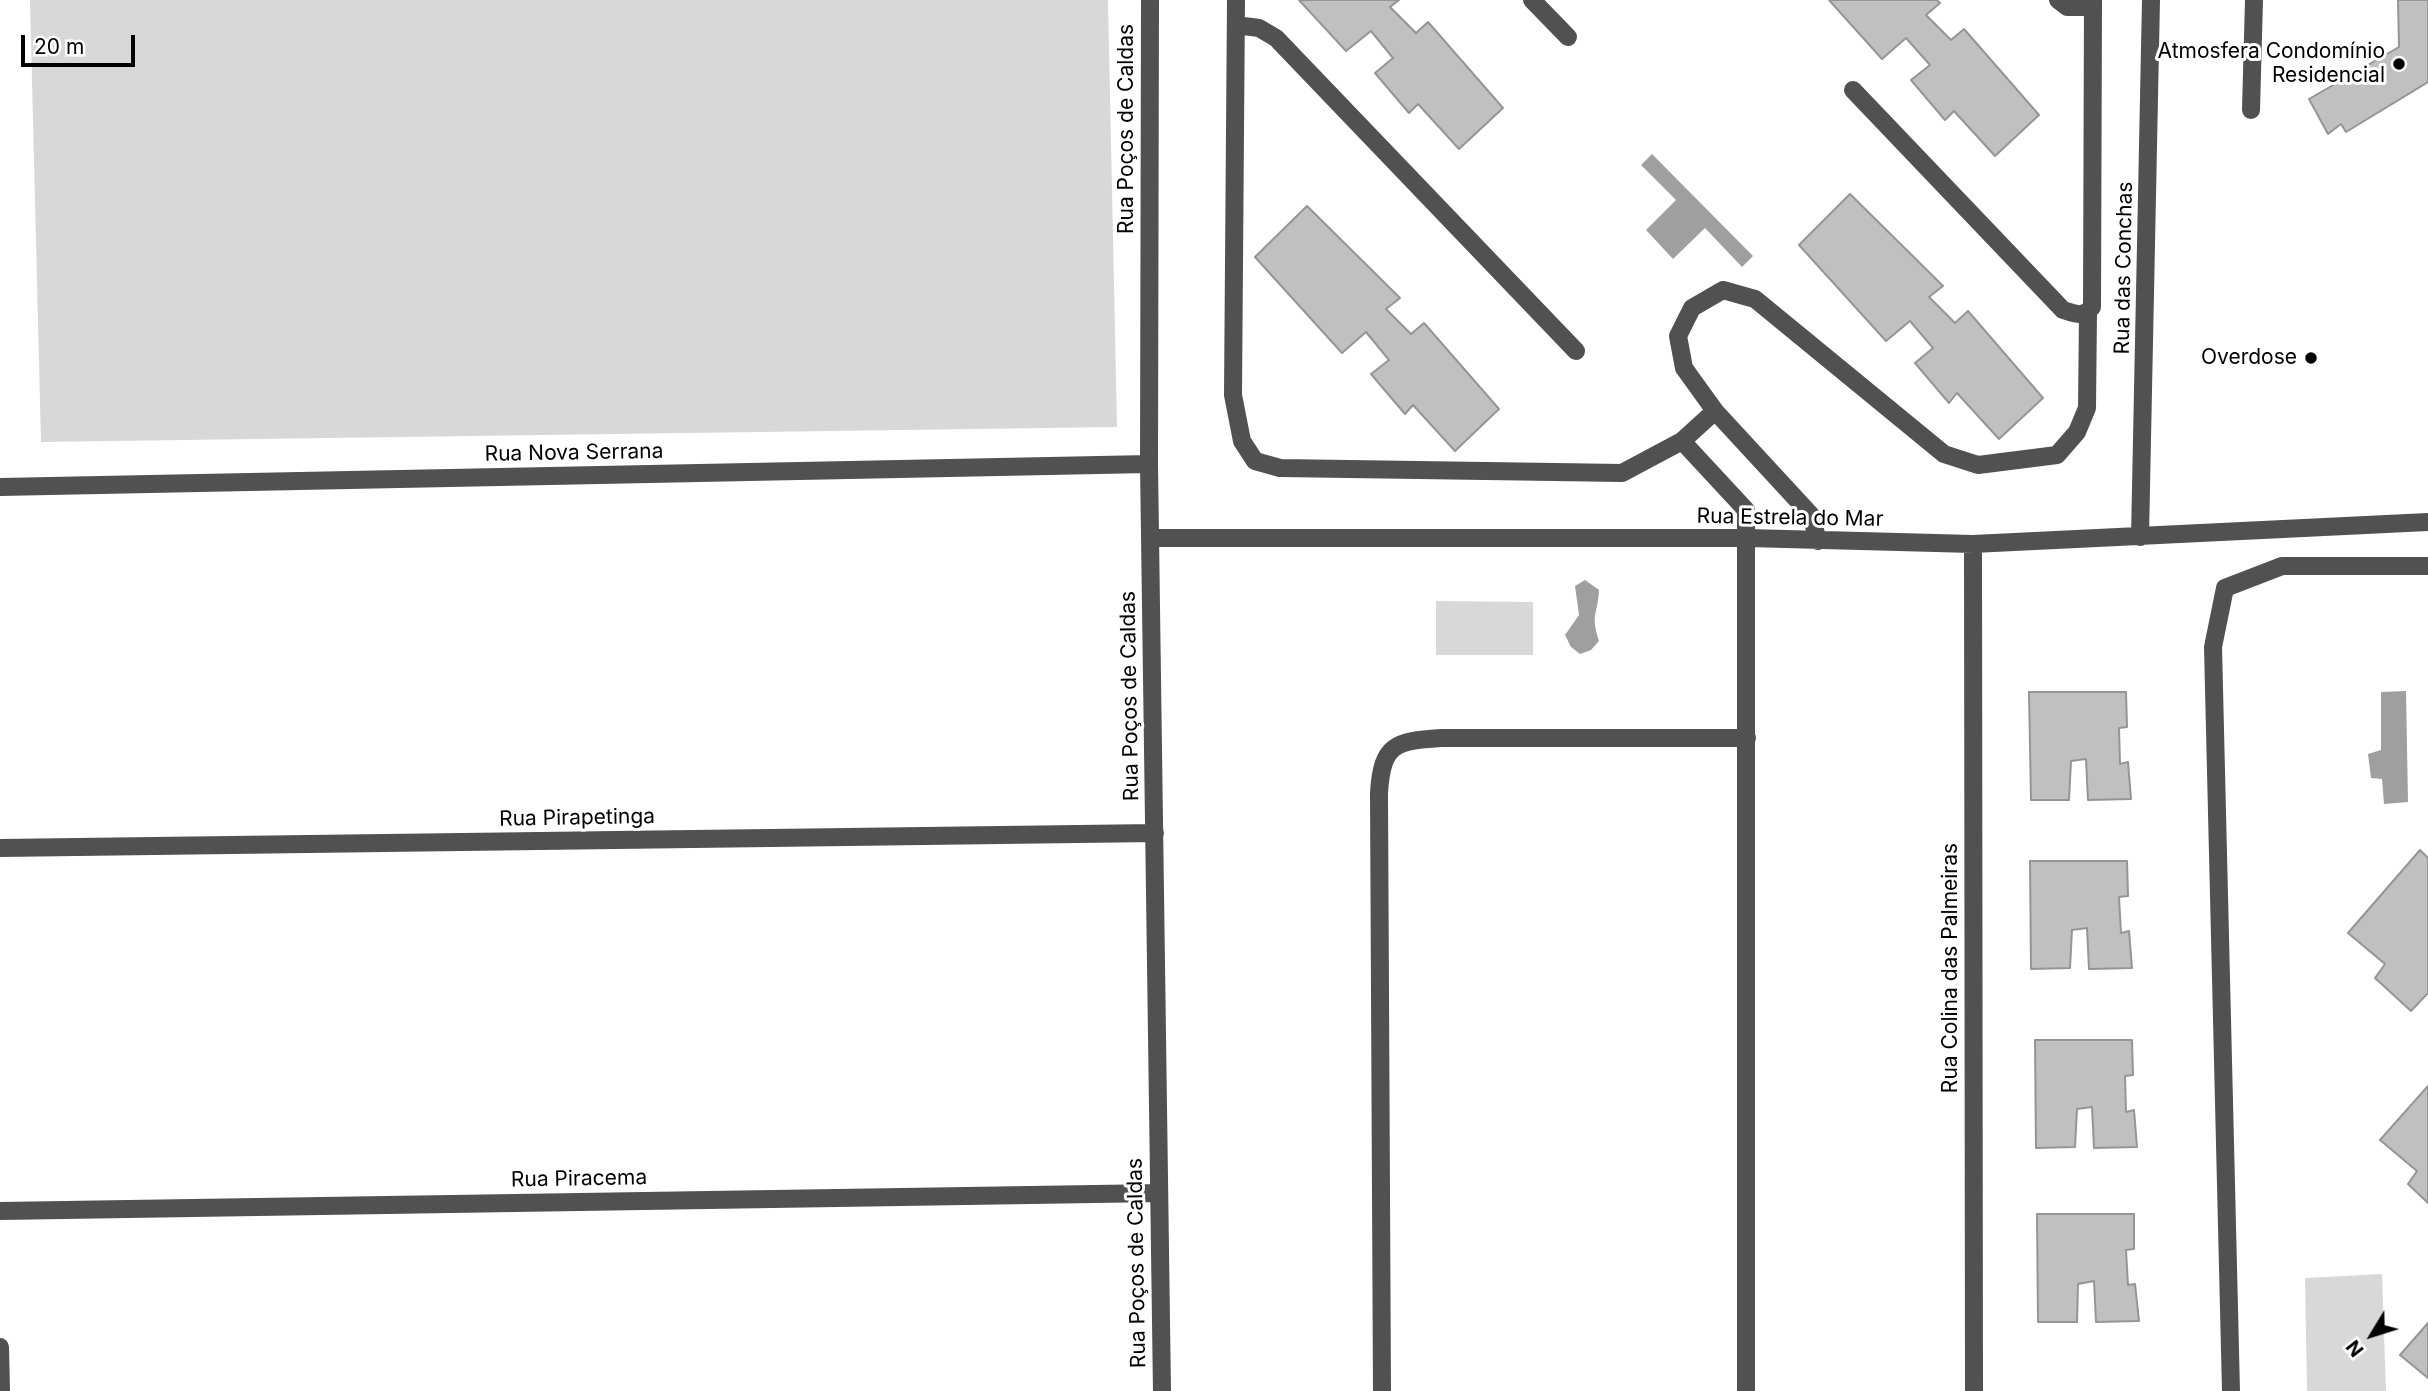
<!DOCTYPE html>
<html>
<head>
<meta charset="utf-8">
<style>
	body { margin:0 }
	#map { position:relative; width:2428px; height:1391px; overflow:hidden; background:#fff; font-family:Inter,sans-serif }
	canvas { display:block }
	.north { position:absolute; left:2337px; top:1300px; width:70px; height:70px; -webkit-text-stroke:5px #fff; paint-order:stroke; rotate:232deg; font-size:19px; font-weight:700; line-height:28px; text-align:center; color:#000 }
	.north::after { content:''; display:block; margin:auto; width:24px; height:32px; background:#000; clip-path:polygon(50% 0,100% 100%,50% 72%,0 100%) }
	.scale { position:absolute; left:21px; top:35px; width:114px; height:32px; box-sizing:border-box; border:4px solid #000; border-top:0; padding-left:9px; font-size:21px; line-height:24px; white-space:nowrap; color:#000; -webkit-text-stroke:5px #fff; paint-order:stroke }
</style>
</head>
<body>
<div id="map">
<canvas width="2428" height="1391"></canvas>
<div class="north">N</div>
<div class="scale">20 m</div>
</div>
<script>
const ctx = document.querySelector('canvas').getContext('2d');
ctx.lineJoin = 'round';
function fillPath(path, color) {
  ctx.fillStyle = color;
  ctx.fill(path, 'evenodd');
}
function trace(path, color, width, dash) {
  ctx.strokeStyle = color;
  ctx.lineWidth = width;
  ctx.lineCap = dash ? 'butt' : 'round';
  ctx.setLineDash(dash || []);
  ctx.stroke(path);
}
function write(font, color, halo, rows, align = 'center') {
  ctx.font = font + ' Inter,sans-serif';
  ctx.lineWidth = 6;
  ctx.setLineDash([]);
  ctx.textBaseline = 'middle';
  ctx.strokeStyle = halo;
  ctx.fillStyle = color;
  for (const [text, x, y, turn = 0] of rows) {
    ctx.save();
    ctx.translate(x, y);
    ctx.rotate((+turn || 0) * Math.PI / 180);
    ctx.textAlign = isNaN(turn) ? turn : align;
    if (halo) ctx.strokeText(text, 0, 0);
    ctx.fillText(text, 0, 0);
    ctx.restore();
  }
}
fillPath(new Path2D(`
	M30,0H1108L1117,427L41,442Z
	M1436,601L1533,602V655H1436Z
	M2382,1274L2386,1391H2307L2305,1278Z`), '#d8d8d8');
fillPath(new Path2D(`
	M1652,154L1753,256L1742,267L1705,228L1673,259L1646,230L1676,200L1641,165Z
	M1585,580L1599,590C1598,615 1590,613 1599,641L1591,650L1580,654L1571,647L1565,635L1579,615L1575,586Z
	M2406,691L2408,802L2384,804L2382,779L2371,778L2368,754L2381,750V692Z`), '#9f9f9f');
const building = new Path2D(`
	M1299,0H1399L1390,7L1416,33L1428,22L1503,108L1459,149L1418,104L1409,113L1375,73L1393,58L1371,31L1346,51Z
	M1829,0H1937L1940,3L1926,15L1951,40L1964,29L2039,115L1995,156L1954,111L1945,120L1911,80L1930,65L1906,38L1882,59Z
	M2398,0H2428V82L2346,132L2341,124L2328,134L2309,99L2399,47Z
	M1850,194L1943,286L1929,297L1955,323L1968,311L2043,398L1999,439L1957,393L1949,403L1915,363L1933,348L1910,321L1886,341L1799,245Z
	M1307,206L1400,298L1386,309L1411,334L1424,323L1499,409L1455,451L1413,405L1405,414L1371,374L1389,360L1366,332L1342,353L1255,257Z
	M2029,692H2126L2127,727L2119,728L2120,764L2128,762L2131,799L2088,800L2086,759L2071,761L2069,800H2031Z
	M2420,850L2428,858V993L2411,1011L2375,978L2385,964L2348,933Z
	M2030,861H2127L2128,896L2119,897L2121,933L2129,931L2132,968L2089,969L2087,928L2072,930L2070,968L2031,969Z
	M2035,1040H2132L2133,1075L2125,1076L2126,1112L2134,1110L2137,1147L2094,1148L2092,1107L2077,1109L2075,1147L2036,1148Z
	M2428,1086V1203L2408,1184L2417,1171L2380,1140Z
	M2037,1214H2134V1249L2126,1250L2128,1285L2135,1284L2139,1321L2096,1322L2094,1281L2078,1284L2077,1322H2038Z
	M2428,1323V1378L2400,1355Z`);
fillPath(building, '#c0c0c0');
trace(building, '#959595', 2);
trace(new Path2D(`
	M1150,0L1149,464L1162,1391
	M1236,0L1233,395L1242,441L1255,461L1280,468L1622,473L1682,441L1715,411L1811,515L1818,541
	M1532,0L1568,37
	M2058,0L2067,7H2093
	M1236,25L1259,28L1276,38L1576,351
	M1853,90L2063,310C2076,314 2083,318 2092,307L2093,0
	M2251,110L2254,0
	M1715,411L1684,368L1678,336L1692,308L1723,290L1755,299L1944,454L1978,465L2057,455L2077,432L2087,408L2088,313
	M1682,441L1746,510V1391
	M0,487L1149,464
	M2140,537L2151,0
	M1150,538H1748L1973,544L2428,522
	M1973,544L1974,1391
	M0,848L1155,833
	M0,1211L1159,1193
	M0,1347L1,1391
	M1382,1391L1379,793C1382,744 1395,741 1441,738H1747
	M2231,1391L2213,647L2225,588L2282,566H2428`), '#515151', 18);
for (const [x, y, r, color] of [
	[2399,64,7,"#000"],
	[2311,358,7,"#000"]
]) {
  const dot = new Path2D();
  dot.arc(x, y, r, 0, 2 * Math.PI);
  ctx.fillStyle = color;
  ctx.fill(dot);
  trace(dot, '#fff', 2.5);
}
write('21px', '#000', '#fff', [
	["Atmosfera Condomínio",2385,52],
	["Residencial",2385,76],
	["Overdose",2297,358]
], 'right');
write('21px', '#000', '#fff', [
	["Rua Poços de Caldas",1127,129,-90],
	["Rua das Conchas",2124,268,-89],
	["Rua Nova Serrana",574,453,-1],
	["Rua Estrela do Mar",1790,518,1],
	["Rua Poços de Caldas",1130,696,-91],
	["Rua Pirapetinga",577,818,-1],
	["Rua Colina das Palmeiras",1951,968,-90],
	["Rua Piracema",579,1179,-1],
	["Rua Poços de Caldas",1137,1263,-91]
]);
</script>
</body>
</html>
